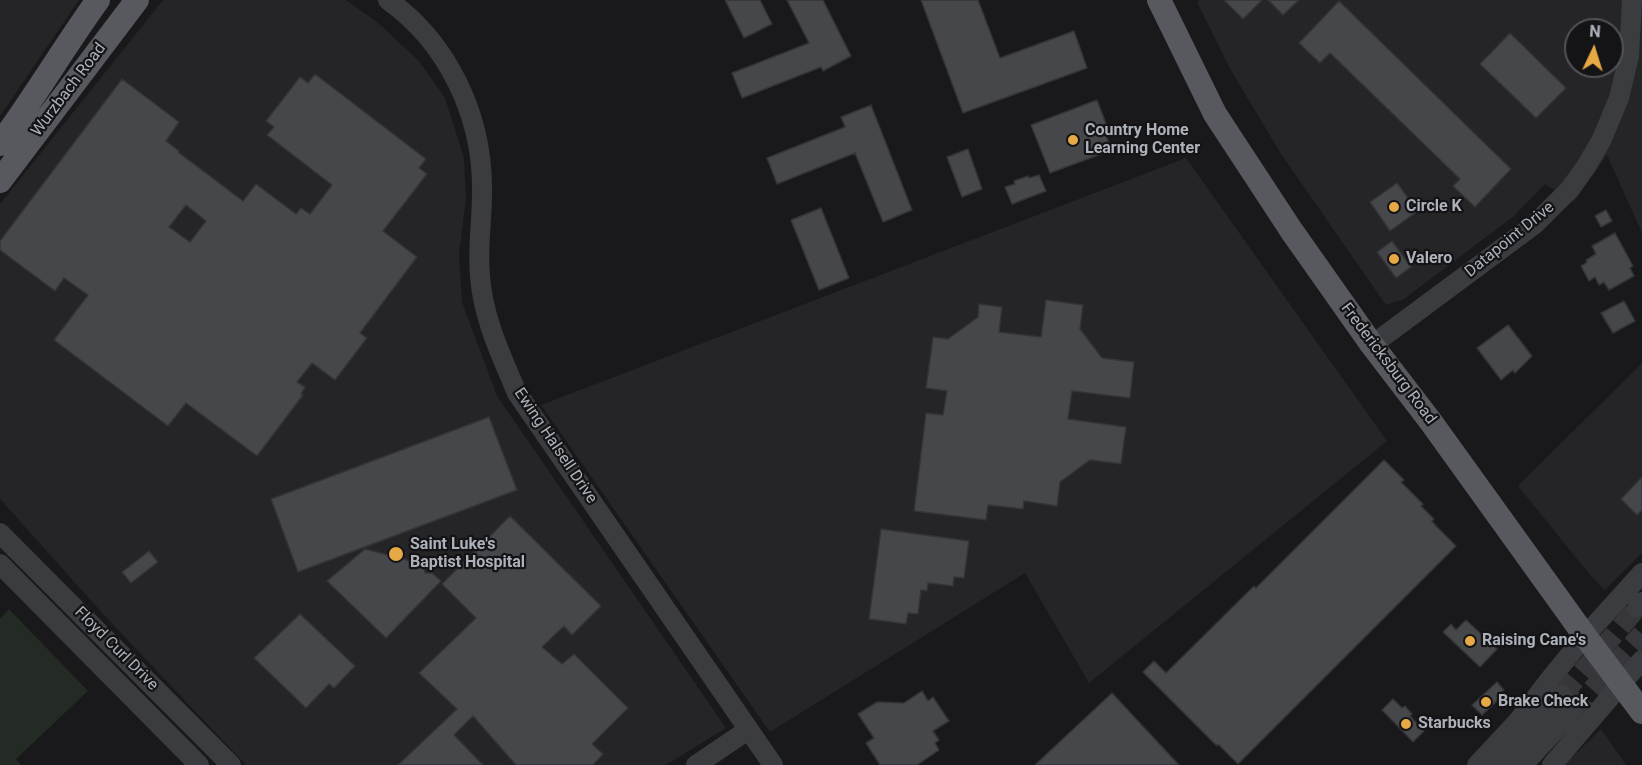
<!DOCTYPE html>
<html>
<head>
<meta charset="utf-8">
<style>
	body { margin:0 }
	#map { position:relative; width:1642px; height:765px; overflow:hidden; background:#19191b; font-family:Roboto,sans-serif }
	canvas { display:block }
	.north { position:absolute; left:1564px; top:18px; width:60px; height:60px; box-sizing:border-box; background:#141416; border:2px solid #515358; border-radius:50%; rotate:4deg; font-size:16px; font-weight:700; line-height:24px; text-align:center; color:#adb1ba }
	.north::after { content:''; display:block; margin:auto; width:21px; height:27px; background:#e6a946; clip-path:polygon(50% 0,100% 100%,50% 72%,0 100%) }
</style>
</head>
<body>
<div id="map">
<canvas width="1642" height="765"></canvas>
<div class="north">N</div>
</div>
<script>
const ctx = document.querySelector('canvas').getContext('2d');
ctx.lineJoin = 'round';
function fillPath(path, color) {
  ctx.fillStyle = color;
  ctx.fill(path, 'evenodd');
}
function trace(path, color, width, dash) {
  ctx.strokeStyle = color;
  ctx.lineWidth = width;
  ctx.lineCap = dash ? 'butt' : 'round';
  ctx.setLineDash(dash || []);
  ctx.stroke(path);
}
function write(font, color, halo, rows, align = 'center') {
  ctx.font = font + ' Roboto,sans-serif';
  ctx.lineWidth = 4.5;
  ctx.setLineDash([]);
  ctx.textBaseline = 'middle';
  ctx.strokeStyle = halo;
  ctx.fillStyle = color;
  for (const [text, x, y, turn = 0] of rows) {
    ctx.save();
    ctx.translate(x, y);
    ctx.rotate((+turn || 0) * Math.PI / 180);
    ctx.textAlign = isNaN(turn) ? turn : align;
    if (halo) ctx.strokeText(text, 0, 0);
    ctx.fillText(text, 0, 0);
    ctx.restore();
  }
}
fillPath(new Path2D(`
	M0,0H79L0,116Z
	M163,0H346L377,22L419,61L445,98L464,158L466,199L459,254L462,302L497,396L726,728L666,765H246L104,615L0,499V204Z
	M1199,0H1642V233L1607,155L1574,202L1545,184L1514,216L1404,299L1386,305L1281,154L1229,67L1197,2ZM1576,30H1612V66H1576Z
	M1186,158L1387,441L1089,683L1025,573L770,732L541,405Z
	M1642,363V553L1605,590L1591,576L1518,486Z
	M1601,729L1626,765H1564Z`), '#252528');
fillPath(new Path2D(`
	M9,609L88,691L16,759L21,765H0V619Z`), '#232b24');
const building = new Path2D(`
	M725,0H760L772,24L744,38Z
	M787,0H823L851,56L823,71L821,67L742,98L732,73L809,43Z
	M921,0H978L1000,58L1074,31L1087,68L963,113Z
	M1224,0H1262L1243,19Z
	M1268,0H1299L1283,15Z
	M1339,1L1511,169L1475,207L1453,186L1460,179L1330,53L1320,63L1299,43Z
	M1510,33L1566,88L1536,118L1480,64Z
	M315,74L426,159L419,168L427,174L383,231L417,257L360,333L367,338L335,380L312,363L297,382L305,387L301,394L303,395L257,456L186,403L168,426L54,340L88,295L64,278L55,291L0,250V241L122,79L179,122L166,141L179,151L178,152L243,201L256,184L296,214L301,208L310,214L332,185L267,135L274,127L266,121L300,77L308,83ZM186,205L206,221L190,242L169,227Z
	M1097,100L1108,129L1104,131L1112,150L1050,173L1031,125Z
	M871,105L912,210L883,222L855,153L777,184L767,158L845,127L841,117Z
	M968,149L982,189L962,197L947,157Z
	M1039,175L1046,191L1012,204L1005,187L1015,184L1014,181L1028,176L1029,178Z
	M1397,183L1418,211L1390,231L1370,202Z
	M821,208L849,278L819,290L791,220Z
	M1606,210L1612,221L1601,227L1595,216Z
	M1615,233L1633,266L1630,268L1634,276L1609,290L1604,282L1599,285L1595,277L1589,281L1581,266L1587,262L1586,260L1596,254L1592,246Z
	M1392,241L1411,267L1396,278L1377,252Z
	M1046,300L1083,305L1080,329L1102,358L1134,362L1130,398L1072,391L1068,419L1126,427L1121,464L1090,460L1060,482L1057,506L1024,501L1023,509L988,505L986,520L914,511L926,413L943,415L947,391L926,388L933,337L948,339L978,317L979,304L1002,307L999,332L1041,337Z
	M1624,301L1635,321L1613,333L1601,313Z
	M1508,325L1532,356L1515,373L1513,370L1501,380L1477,348Z
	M489,417L517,490L298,572L271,499Z
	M1384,460L1404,480L1401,482L1423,504L1421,506L1434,519L1432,521L1436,526L1456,546L1238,764L1218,744L1217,746L1143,672L1154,661L1166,673L1254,586L1256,588Z
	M1642,477V510L1637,515L1621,499Z
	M510,516L601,606L572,635L564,626L542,647L562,664L574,654L628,708L592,744L603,754L593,765H516L473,716L454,735L483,765H398L457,709L419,673L476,618L442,584Z
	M881,529L969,541L964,578L954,577L953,586L928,583L927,591L921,590L918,614L908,613L906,624L869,619Z
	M365,549L404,559L424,567L425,573H432L441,581L386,638L327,581Z
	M149,551L158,562L131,583L122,572Z
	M300,614L355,666L334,688L329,684L306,708L254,658Z
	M1466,620L1497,649L1480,667L1443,632L1451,624L1456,630Z
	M1497,682L1504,690L1498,695L1500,698L1482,715L1472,705Z
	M922,691L928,701L933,697L949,721L933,731L939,740L935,743L939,750L917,765H880L866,743L874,738L858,714L877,702L904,703Z
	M1112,693L1179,765H1035Z
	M1393,699L1402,708L1405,706L1412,714L1410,716L1424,731L1413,742L1382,710Z`);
fillPath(building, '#46474b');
trace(building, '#333437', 1.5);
trace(new Path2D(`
	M1562,695L1637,608
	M1572,712L1642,634`), '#37373b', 20, [20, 10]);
trace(new Path2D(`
	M388,0C447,42 481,113 482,185C483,215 477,246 480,276C483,318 501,355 517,393L773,765
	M1372,345L1535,224L1570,189L1587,165L1602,139L1619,98L1629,56L1632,0
	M0,533L231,765
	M0,564L199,765
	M1637,608L1642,602
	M696,765L748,730
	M1477,765L1518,721L1550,679L1585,636L1642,573
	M1500,765L1562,695
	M1523,765L1572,712
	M1552,765L1642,660`), '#3b3c40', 20);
trace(new Path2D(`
	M1159,0L1215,114L1291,230L1372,345L1431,422L1585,636L1642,712
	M0,144C35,97 64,47 98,0
	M0,181L137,0`), '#57595f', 24);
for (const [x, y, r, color] of [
	[1073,140,6,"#e6a946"],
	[1394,207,6,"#e6a946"],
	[1394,259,6,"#e6a946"],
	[396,554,8,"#e6a946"],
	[1470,641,6,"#e6a946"],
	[1486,702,6,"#e6a946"],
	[1406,724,6,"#e6a946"]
]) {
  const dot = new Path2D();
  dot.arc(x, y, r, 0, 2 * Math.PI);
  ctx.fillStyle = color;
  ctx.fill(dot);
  trace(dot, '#141416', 2);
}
write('16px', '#adb1ba', '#141416', [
	["Wurzbach Road",69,90,-53],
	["Datapoint Drive",1510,240,-39],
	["Fredericksburg Road",1388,364,53],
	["Ewing Halsell Drive",555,446,56],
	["Floyd Curl Drive",116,649,45]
]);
write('bold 16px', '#adb1ba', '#141416', [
	["Country Home",1085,131],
	["Learning Center",1085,149],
	["Circle K",1406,207],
	["Valero",1406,259],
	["Saint Luke's",410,545],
	["Baptist Hospital",410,563],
	["Raising Cane's",1482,641],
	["Brake Check",1498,702],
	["Starbucks",1418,724]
], 'left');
</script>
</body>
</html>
